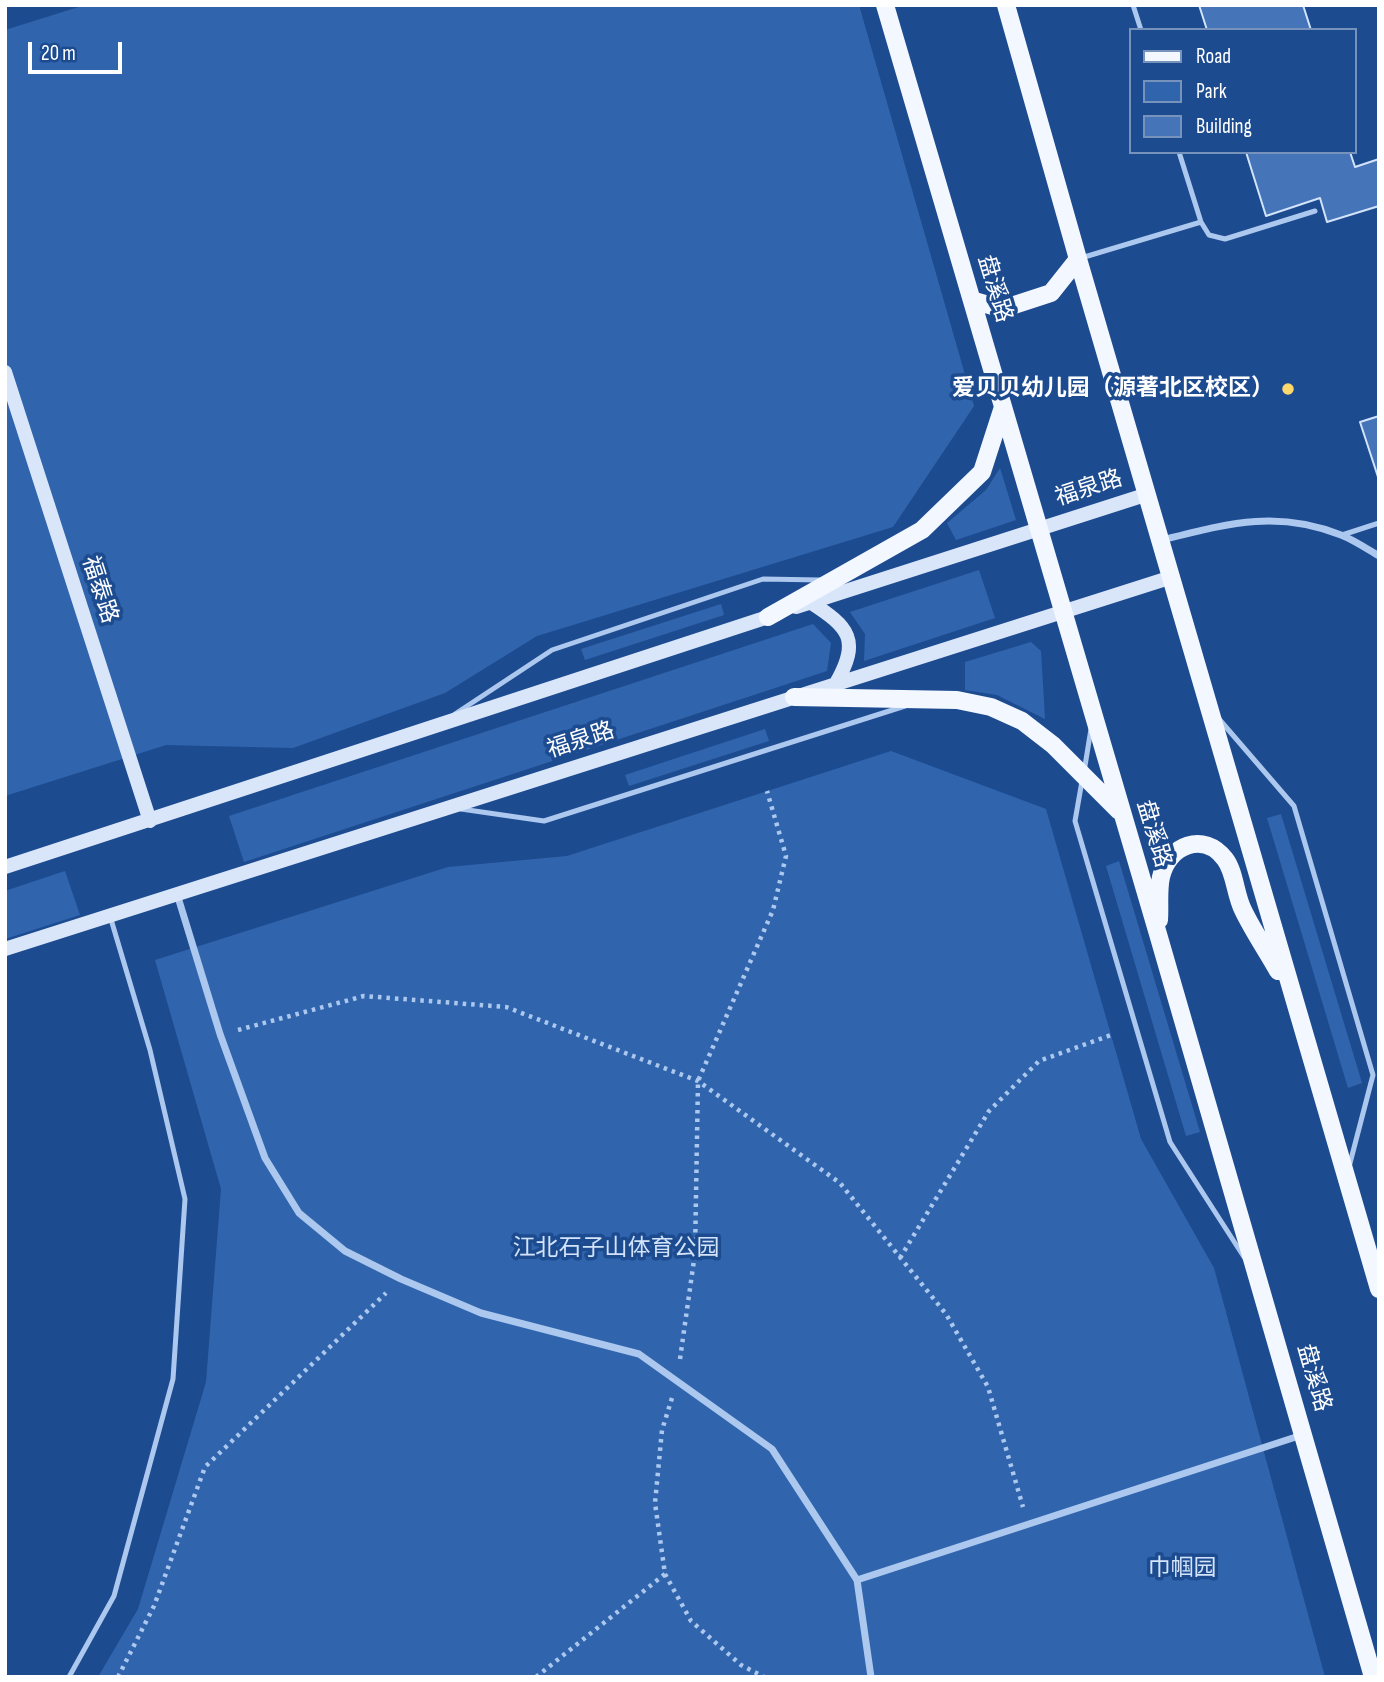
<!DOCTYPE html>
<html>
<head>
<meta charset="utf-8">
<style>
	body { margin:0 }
	#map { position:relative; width:1384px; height:1682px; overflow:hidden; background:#1d4b90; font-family:"Sofia Sans Condensed",sans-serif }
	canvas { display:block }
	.frame { position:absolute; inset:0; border:7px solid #fff; pointer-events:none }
	.legend { position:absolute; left:1129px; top:28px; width:228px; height:126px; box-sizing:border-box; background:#1d4b90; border:2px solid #7793bc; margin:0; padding:9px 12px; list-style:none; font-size:21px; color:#fff }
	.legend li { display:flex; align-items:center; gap:14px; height:35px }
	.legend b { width:35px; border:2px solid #7793bc }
	.scale { position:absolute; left:28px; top:42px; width:94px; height:32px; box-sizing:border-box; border:4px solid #fff; border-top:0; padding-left:9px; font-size:21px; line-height:24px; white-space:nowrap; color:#fff; -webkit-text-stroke:5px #1d4b90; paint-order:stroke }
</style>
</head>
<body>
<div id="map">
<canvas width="1384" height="1682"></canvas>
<div class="frame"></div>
<ul class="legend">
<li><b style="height:9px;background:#f3f7ff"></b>Road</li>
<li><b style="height:19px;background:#3065ae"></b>Park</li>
<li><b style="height:19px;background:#4575b8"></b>Building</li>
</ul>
<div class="scale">20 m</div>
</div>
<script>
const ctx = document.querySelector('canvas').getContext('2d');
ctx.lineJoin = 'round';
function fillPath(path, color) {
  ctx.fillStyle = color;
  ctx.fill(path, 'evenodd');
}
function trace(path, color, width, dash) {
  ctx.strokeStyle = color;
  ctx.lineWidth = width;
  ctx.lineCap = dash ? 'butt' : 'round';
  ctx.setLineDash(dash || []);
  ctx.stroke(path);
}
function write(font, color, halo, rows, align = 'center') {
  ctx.font = font + ' "Sofia Sans Condensed","Noto Sans SC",sans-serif';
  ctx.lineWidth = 7;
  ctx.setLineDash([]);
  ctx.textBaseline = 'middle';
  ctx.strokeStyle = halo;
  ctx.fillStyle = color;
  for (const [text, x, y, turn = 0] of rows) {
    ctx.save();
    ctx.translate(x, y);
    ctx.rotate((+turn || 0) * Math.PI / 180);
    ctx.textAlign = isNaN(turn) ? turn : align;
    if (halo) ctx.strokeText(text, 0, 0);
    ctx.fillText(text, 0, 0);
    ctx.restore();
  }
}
fillPath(new Path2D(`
	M85,5H859L974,406L893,527L537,636L445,693L293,748L166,745L5,796V30Z
	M1000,468L1016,520L956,540L947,523L986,490Z
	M979,570L995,618L864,661L865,634L850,612Z
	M721,604L724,615L585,660L581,649Z
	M813,624L831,643L827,671L244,862L229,816Z
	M1031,642L1041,651L1045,719L997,695L965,690V662Z
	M765,729L769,741L629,786L625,775Z
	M891,751L1046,809L1141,1139L1214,1268L1325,1677H98L138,1609L206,1382L221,1189L155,960L448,867L567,856Z
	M1281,814L1362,1083L1348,1088L1267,818Z
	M1119,861L1200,1132L1186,1136L1106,866Z
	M65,871L80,915L5,939V891Z`), '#3065ae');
const building = new Path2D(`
	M1199,5H1303L1311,30H1207Z
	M1246,152H1350L1355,167L1379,159V206L1327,222L1320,198L1266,216Z
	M1379,416V480L1360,422Z`);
fillPath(building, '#4575b8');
trace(building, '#d2e3fa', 2);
trace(new Path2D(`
	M238,1030L364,996L506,1007L698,1081L840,1183L946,1314L988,1387L1023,1507
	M900,1258L989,1111L1039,1061L1111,1035
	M680,1359L695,1253L698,1081L773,910L786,856L767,791
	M672,1398L662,1430L655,1503L665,1574L691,1621L741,1665L764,1677
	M118,1677L154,1606L205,1467L386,1293
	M536,1677L665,1574`), '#acc8ee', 4.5, [3.5, 5]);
trace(new Path2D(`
	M1133,5L1141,30
	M1179,152L1201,222L1209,235L1225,239L1315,211
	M1081,258L1201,222
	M1342,535L1379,523
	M455,714L552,650L763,579L820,580
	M1219,719L1294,806L1373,1075L1349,1167
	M1084,772L1091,729
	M1082,781L1075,821L1170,1142L1244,1257
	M461,809L544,821L905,706
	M69,1677L114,1596L173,1379L185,1199L150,1050L110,916`), '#acc8ee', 5);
trace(new Path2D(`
	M1162,540C1226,524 1276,509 1341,535C1354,540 1367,549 1379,556
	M177,894L220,1034L265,1158L299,1213L345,1251L401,1279L481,1313L639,1354L772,1449L857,1580L871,1677
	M857,1580L1302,1435`), '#acc8ee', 7);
trace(new Path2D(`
	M5,372L150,821
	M810,602C849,627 861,640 836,683
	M796,607L1148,494
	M5,867L777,614
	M5,949L1172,577`), '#d9e6fa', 14);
trace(new Path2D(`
	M885,5L1158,934L1373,1677
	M1006,5L1078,259L1379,1289
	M972,300L1002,309L1051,293L1078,259
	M768,617L922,530L982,472L1003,407
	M794,697L957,700L991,707L1022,721L1053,745L1119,811
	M1159,920C1160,906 1158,890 1161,877C1168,845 1204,831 1225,859C1235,872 1235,894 1243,910C1253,931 1267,951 1278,971`), '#f3f7ff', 18);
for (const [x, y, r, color] of [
	[1288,389,7,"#fdd86b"]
]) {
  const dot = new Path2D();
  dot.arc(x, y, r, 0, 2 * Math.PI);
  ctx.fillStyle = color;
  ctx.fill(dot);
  trace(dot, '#1d4b90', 2.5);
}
write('23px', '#fff', '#1d4b90', [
	["盘溪路",994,289,73],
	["福泉路",1089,489,-18],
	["福泰路",99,590,72],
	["福泉路",581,741,-18],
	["盘溪路",1153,834,73],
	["盘溪路",1313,1378,74]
]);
write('bold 23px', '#fff', '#1d4b90', [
	["爱贝贝幼儿园（源著北区校区）",1274,389]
], 'right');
write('23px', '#d2e3fa', '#1d4b90', [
	["江北石子山体育公园",616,1249],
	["巾帼园",1182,1569]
]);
</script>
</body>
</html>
